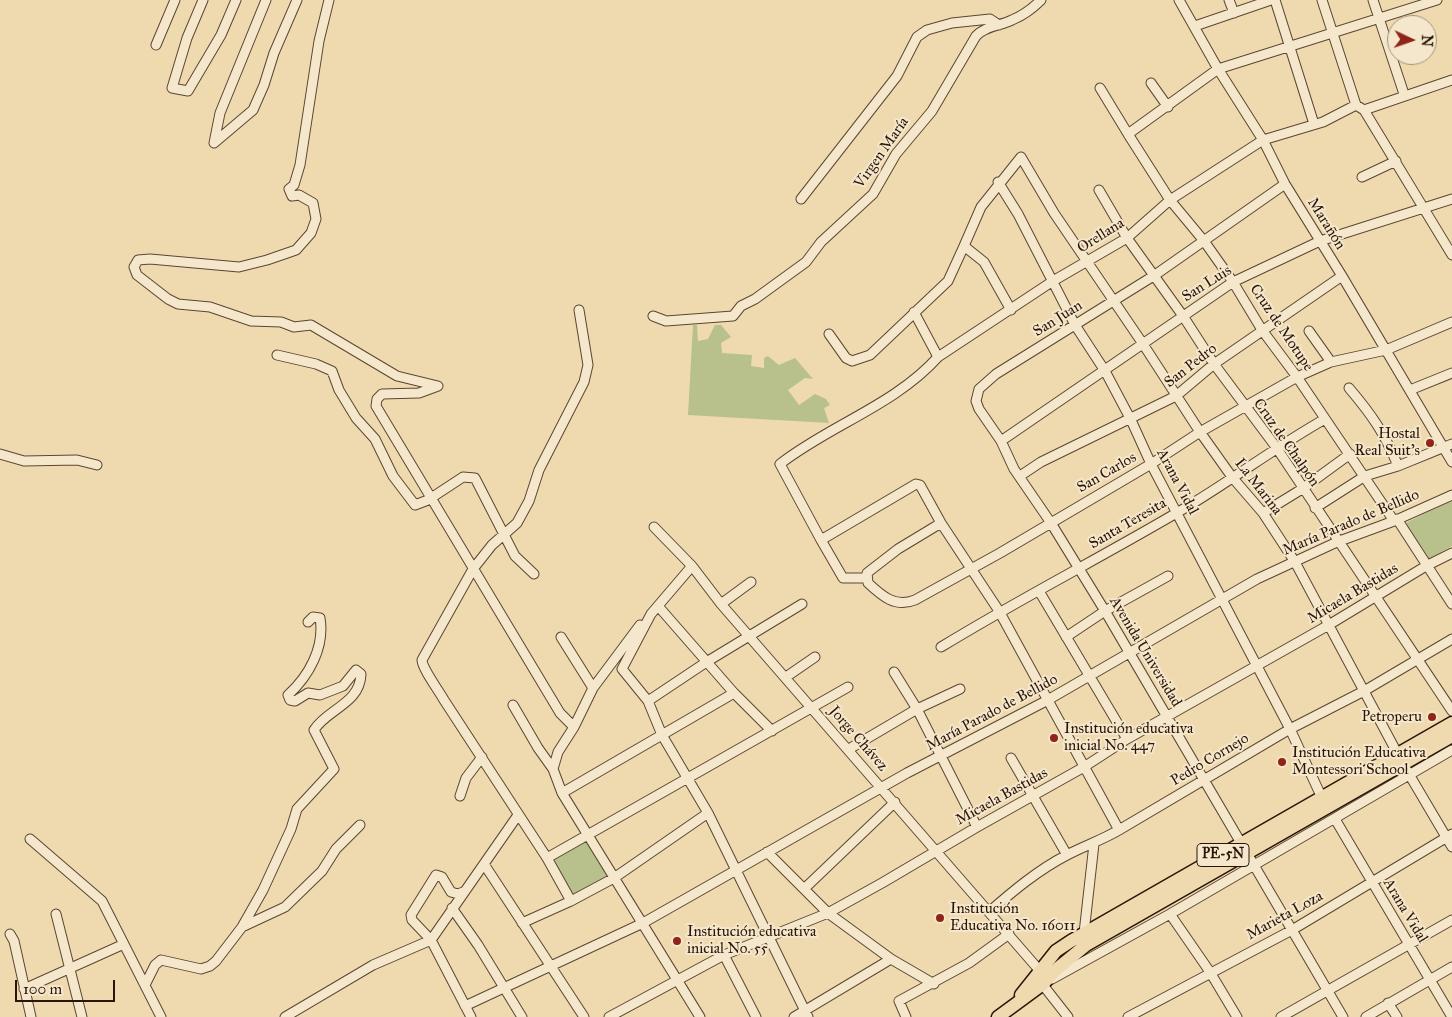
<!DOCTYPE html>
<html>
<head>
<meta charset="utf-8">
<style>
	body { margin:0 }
	#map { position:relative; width:1452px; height:1017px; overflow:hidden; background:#efdab0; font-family:"IM FELL Great Primer",serif }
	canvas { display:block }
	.north { position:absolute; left:1387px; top:15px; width:50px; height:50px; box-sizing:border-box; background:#f5e7cc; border:1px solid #a3937d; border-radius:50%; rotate:93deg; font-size:14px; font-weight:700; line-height:20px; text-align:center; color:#291407 }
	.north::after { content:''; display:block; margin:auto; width:18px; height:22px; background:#8f2418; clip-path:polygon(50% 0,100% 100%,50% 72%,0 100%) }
	.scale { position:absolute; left:15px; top:980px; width:100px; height:22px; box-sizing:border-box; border:2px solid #291407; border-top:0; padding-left:6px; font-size:15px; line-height:18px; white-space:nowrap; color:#291407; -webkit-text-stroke:4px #f5e7cc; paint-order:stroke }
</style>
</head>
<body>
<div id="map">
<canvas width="1452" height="1017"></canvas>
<div class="north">N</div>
<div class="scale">100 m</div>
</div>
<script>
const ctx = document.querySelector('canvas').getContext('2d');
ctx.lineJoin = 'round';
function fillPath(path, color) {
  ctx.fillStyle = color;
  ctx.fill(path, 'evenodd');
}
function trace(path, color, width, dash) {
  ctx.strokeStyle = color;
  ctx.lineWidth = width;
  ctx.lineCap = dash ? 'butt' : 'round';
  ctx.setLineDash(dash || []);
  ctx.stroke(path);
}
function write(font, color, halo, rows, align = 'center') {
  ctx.font = font + ' "IM FELL Great Primer",serif';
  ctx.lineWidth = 4;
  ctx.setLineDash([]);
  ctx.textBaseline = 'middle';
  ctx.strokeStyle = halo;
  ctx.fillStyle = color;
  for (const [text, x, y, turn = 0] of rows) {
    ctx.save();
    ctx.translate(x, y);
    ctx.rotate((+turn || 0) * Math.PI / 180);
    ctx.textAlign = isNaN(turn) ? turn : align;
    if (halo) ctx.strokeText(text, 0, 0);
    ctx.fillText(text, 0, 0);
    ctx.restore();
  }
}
fillPath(new Path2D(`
	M693,325H697L698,341L708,339L715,325H721L731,337L721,343L722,353L752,355L751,366L764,368V358L768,356L779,365L795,358L813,379L805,378L788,390L799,405L815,394L826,399L830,405L824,408L829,423L688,415Z
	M1452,499V546L1426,560L1406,523Z
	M588,836L614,878L571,901L547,858Z`), '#b8c08c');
const minor = new Path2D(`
	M203,0L187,38L172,88L188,91L221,35L236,0
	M266,0L220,113L214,143L253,110L264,85L274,53L297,0
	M329,0L319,41L300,165L294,185L289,189L292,196L299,195L313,203L316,219L311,233L296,250L267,260L239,267L150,259L138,260L134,267L137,275L168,299L178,304L210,307L251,321L281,322L294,327L311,325L397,376L438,386L419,393L382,394L377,399L376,406L560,713L574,727
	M1179,0L1218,69L1263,140L1285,184L1342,276L1452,462
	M1229,0L1234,13
	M1275,0L1314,124
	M1322,0L1356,105
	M1373,0L1404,94
	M1195,26L1271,0
	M156,45L175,0
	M1151,83L1168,107
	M1100,88L1128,134
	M1364,110L1452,80
	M1362,177L1396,161
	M998,182L1018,214L1075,325L1105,371L1131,420L1151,464L1290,729L1322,798
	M1285,184L1155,275L996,374L979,389L976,401L979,409L1001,441L1014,469L1051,523L1105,611L1343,1017
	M1099,190L1127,238L1183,316L1214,364L1276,447L1452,711
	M801,199L897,76L917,37L927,30L952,23L990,19L999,25
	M1011,310L984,262L964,246L981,207L1021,157L1054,213L1143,344L1200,432L1232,477L1263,513L1295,562L1403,764L1452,847
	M914,312L938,357
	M653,316L666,321L733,316L741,306L755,299L806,262L821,242L873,194L896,154L932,111L976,36C985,26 1000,26 1012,20C1024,15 1032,9 1041,0
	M1309,331L1331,362
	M829,334L846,358L852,361L870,355L948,281L964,246
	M277,355L316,364L332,371L339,390L356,418L375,439L393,476L415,505L428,500L463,477L475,478L515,556L534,574
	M1349,388C1372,415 1385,434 1398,466
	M1410,390L1452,373
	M1001,441L1233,282L1320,241L1452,199
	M0,454L24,461L77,460L97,465
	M1020,476L1041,462L1176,396L1214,364L1342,276
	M1315,508L1365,476L1398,466L1452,444
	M1263,513L1302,489L1350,454
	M1397,519L1452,604
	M1394,521L1297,377L1262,330L1233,282L1204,241L1170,200L1128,134L1218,69L1437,0
	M941,523L898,549L867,573L868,583C882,596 895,608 915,600L1000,553L1151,464L1200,432L1297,377L1331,362L1386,350L1452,322
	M654,527L692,566L721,604L1040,971
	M821,540L843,578H866
	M692,566L651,614L622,669L648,701L662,735L708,813L808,1017
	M1039,591L1127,739
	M721,604L751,582
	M658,606L734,693L772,731
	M561,637L593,688
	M1066,637L1105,611L1168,576
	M941,647C1021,598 1104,556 1185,508C1232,480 1277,446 1325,419
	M894,672L917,709L977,827
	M786,677L815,657
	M648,701L708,661L802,604
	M513,705L538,748L553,769L558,752L574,727L593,688L640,625
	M849,749L917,709L960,689
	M1011,758L1067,855
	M553,769L562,793L700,1017
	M562,793L734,693
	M460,796L466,778L482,757
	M1335,819L1452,1017
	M1119,830L999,611L941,523L920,485L916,484L821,540L780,464C830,425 895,405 938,357L1053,281L1127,238L1170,200L1263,140L1323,122L1356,105L1364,110L1452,255
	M30,839L102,901L161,1017
	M767,852L828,913L891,959L934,984
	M547,858L848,687
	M484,864L584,1017
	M804,889L895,802
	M463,892L458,894L451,892L442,877L436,875L411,915L412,920L431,940L471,1017
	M571,901L547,858L444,700C439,691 422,668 422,660L473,569L492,545L517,523L529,501L539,470L584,382L588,365L579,310
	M452,908L478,945L522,1017
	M989,912C1013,891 1038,870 1067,855C1084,846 1102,840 1119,830L1290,729L1364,691L1452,639
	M56,914L82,1017
	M1170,914L1210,972L1237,1017
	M522,923L571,901L614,878L708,813
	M242,927L285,907L322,871L336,849L360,825
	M1084,933L1094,844
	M10,934L14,941L31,1017
	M724,955L756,1017
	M1052,979L1170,914L1452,750
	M1039,980L1068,1017
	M145,985L155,965L161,960L201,969L210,966L216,961L242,927L263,890L291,829L297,809L334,769L314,730C327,709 360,704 361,674L356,670L343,686L320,695L308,693L295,701L290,700L288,695C309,676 325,647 320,618L313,617L308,622
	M24,989L124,944
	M1388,1003L1397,1017
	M465,1006L643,923L907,773L1046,701L1257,579L1337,542L1394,521L1452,495
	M285,1017L373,965L431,940L518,815
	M609,1017L724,955L828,913L882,883L977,827L1084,767L1127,739L1327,626L1426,566L1452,553
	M794,1017L891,959
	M906,1017L899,1001L969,963L1009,934
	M1128,1017L1292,930L1452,834
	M1281,1017L1452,920
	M1366,1017L1452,967`);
const highway = new Path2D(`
	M1021,995L1056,951L1071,941L1452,723
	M998,1017L1043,984L1058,968L1086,945L1452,736`);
trace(minor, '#5a4631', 11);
trace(highway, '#291407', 15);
trace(minor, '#f5e7cc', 9);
trace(highway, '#efdab0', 12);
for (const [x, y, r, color] of [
	[1430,443,5,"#8f2418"],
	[1432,717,5,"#8f2418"],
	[1054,738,5,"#8f2418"],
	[1282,762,5,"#8f2418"],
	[940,918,5,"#8f2418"],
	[677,941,5,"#8f2418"]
]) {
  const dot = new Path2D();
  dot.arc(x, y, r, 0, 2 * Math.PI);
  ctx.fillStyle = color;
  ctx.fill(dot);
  trace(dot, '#f5e7cc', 2);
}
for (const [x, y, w] of [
	[1223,855,52]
]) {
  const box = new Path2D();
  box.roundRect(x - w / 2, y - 11.5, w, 23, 4);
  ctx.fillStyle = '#f5e7cc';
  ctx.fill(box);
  trace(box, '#291407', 1);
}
write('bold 14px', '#291407', null, [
	["PE-5N",1223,855]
]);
write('15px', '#291407', '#f5e7cc', [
	["Virgen María",882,153,-55],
	["Marañón",1326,224,58],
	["Orellana",1101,236,-32],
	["San Luis",1207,284,-32],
	["San Juan",1058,319,-32],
	["Cruz de Motupe",1281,328,56],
	["San Pedro",1191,366,-38],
	["Cruz de Chalpón",1286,443,55],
	["San Carlos",1107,473,-30],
	["Arana Vidal",1177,482,62],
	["La Marina",1258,487,52],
	["María Parado de Bellido",1351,523,-23],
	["Santa Teresita",1128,524,-30],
	["Micaela Bastidas",1353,594,-31],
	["Avenida Universidad",1145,652,59],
	["María Parado de Bellido",992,713,-28],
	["Jorge Chávez",858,739,49],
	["Pedro Cornejo",1210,760,-31],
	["Micaela Bastidas",1002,797,-29],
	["Arana Vidal",1405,911,59],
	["Marieta Loza",1285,916,-29]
]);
write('15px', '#291407', '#f5e7cc', [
	["Hostal",1420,434,"right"],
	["Real Suit's",1420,451,"right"],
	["Petroperu",1422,717,"right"],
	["Institución educativa",1064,729],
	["inicial No. 447",1064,746],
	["Institución Educativa",1292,753],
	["Montessori School",1292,770],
	["Institución",950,909],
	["Educativa No. 16011",950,926],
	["Institución educativa",687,932],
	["inicial No. 55",687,949]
], 'left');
</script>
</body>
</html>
